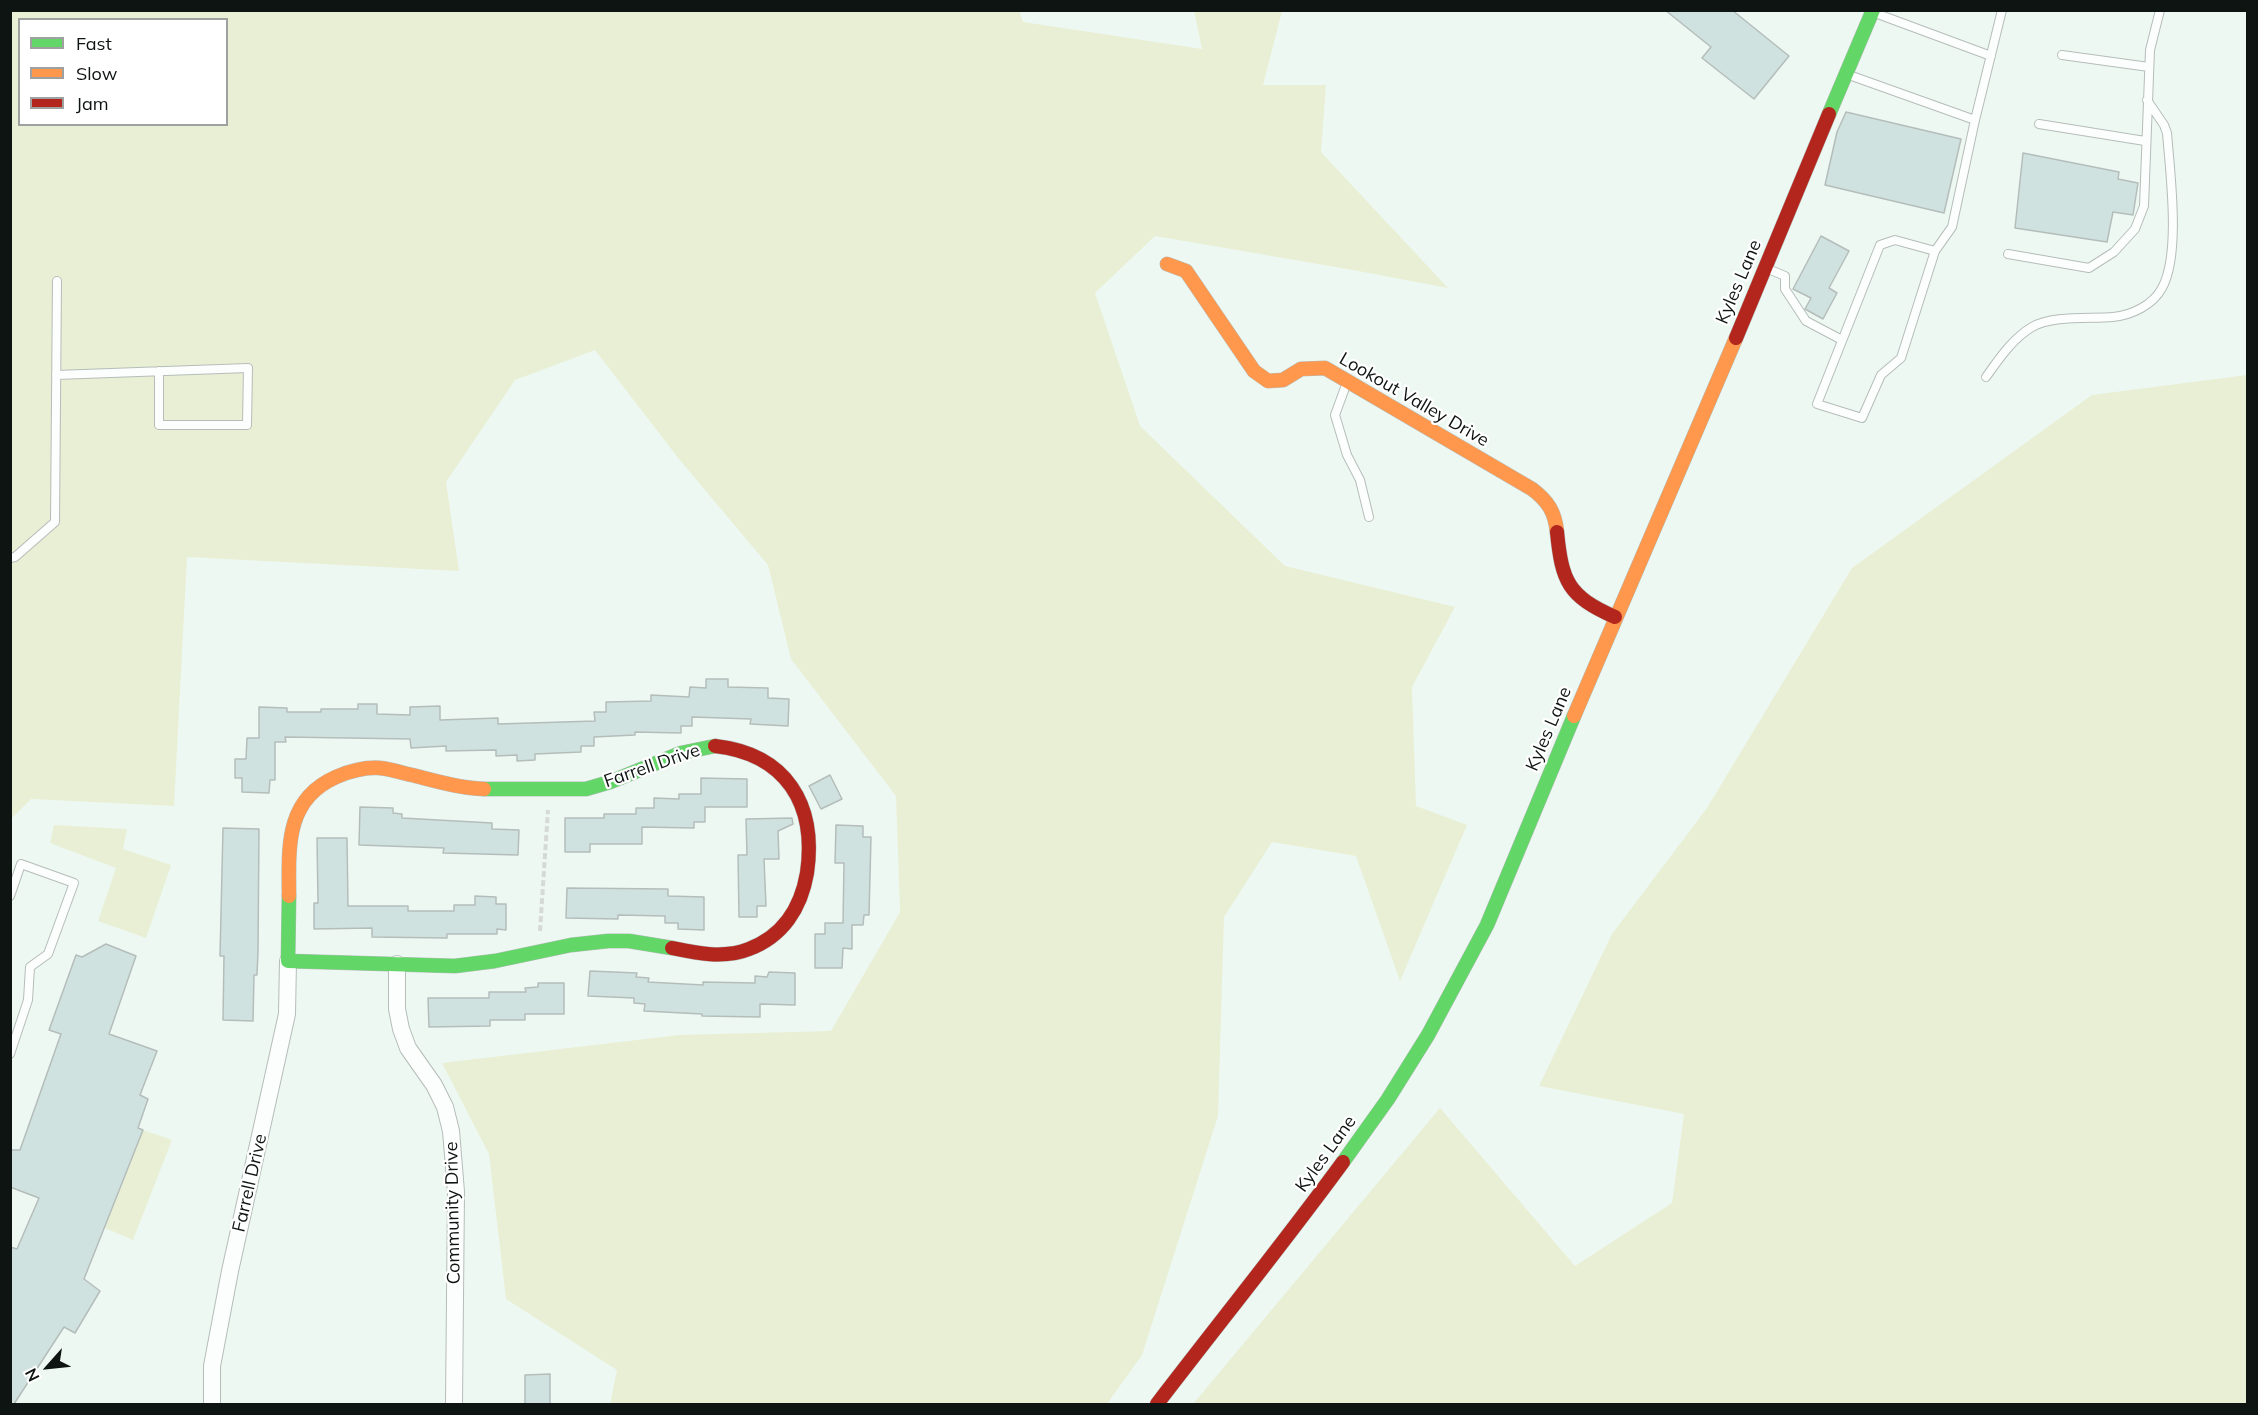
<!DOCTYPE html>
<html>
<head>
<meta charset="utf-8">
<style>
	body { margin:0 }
	#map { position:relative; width:2258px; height:1415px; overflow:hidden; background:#eef8f3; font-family:Mulish,sans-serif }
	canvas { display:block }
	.frame { position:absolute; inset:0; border:12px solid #0e1412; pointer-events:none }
	.legend { position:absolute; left:18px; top:18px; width:210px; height:108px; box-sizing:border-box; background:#fff; border:2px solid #9fa1a0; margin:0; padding:8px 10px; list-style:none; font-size:18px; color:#0e1412 }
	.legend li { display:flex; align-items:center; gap:12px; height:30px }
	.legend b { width:30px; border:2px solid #9fa1a0 }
	.north { position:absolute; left:18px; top:1337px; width:60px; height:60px; -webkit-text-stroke:4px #fff; paint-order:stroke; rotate:243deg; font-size:16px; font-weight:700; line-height:24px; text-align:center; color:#0e1412 }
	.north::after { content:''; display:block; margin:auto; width:21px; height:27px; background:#0e1412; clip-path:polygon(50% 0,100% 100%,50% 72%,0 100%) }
</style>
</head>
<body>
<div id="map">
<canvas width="2258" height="1415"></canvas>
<div class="frame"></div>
<ul class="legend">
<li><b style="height:8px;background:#63d668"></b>Fast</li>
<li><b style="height:8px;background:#ff974d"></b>Slow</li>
<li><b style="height:8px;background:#b3261e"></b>Jam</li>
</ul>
<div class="north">N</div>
</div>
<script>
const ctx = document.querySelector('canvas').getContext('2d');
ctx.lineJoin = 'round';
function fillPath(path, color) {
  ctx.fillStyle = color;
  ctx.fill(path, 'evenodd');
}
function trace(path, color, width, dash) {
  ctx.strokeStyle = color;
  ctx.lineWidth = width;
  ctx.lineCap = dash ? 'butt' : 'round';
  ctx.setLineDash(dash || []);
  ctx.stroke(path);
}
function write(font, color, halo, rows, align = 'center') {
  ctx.font = font + ' Mulish,sans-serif';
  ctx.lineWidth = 4.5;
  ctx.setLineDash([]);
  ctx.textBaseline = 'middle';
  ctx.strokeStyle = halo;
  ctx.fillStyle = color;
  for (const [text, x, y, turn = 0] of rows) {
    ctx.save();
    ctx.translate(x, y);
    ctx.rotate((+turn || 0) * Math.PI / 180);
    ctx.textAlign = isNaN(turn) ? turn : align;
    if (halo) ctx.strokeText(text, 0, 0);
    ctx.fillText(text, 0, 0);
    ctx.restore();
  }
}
fillPath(new Path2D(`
	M1019,10L1023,22L1202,49L1194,11H1282L1263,85H1326L1321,152L1448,288L1353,270L1155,236L1095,293L1140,426L1285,566L1455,607L1412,687L1416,806L1467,825L1400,981L1356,856L1272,842L1224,917L1218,1116L1142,1355L1107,1404H610L617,1370L506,1299L489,1154L442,1063L679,1035L831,1031L900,912L896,796L791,659L768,565L679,459L595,350L515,380L446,482L459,571L187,557L174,806L31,799L11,819V11ZM20,20H226V124H20Z
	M2247,375V1404H1193L1440,1108L1575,1266L1672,1203L1684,1114L1539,1086L1612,934L1707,808L1852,568L2092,395Z
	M54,825L127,829L123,849L171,865L146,938L98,921L116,868L50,843Z
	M143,1130L172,1140L133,1240L105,1228Z`), '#e8efd4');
const building = new Path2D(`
	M1665,10H1732L1789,56L1754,99L1702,58L1711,47Z
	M1846,112L1961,139L1944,213L1825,185L1837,132Z
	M2023,153L2119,172L2118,179L2138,183L2133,215L2113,212L2107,242L2015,228Z
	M1821,236L1849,251L1829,288L1837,293L1823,319L1805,309L1811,298L1793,289Z
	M706,679H728V687L768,688V698L789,699L788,726L750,724L751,719L692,717V726H681V733L635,732V735L594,737V746H581V752L535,754V760L517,761V755L496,756V750L446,751V746L411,748L410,739L285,737L286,742H275V780H270L269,793L242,792V778H235V759H246L247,738H259V707L287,708V712H321V709H358V704H377V714L410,715V707L440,706V720L498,718V724L595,721L594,712H606V702L651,701V695L689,697L690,687L706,688Z
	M830,775L842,799L821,809L809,786Z
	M701,778L747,779V807H705V822H694V828L642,827V844H590V852H565V818H604V814H636V808H654V798L679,799V794H701Z
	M360,807L393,808V813L402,814V818L492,823V829L519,830L518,855L443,853L444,848L359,845Z
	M792,818L793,824L778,831L779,859H764L766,906H757V917H739L738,855H747L746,819Z
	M836,825L863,826V837H871L869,915H864L863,925H852V949L843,948L842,968H815V934H825V923H843L844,863H835Z
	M223,828L259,829L258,952L257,975H254L253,1021L223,1020L224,956H220Z
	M317,838H347L348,906H408V911H454V905H475V896L496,897V904H506V930L497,929V934H447V938L372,937V928L314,929V903H318Z
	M567,888L668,889V896L704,897V930L678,929V923H665V916L618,915V919L566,918Z
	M106,944L136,956L109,1034L157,1051L140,1095L148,1099L138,1128L143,1130L84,1279L100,1291L75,1333L64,1327L14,1404H10V1247L17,1249L39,1198L10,1187V1150H20L61,1034L49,1030L76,955L82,957Z
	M590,971L637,973L636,977L649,978L648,982L703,985V982L755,983V976L767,977L769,972L795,973V1005L760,1004V1017L702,1016V1014L644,1011L645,1004L634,1003V998L588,996Z
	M538,983H564V1014H525V1020H490V1026L429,1027L428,998H489V992H526L525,988L538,987Z
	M550,1374V1404H525V1375Z`);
fillPath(building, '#d0e2e0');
trace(building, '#b4bdba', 1.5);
const lane = new Path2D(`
	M1875,13L1991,56
	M2062,55L2149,67
	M1849,75L1975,120L1952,227L1935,251L1901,358L1881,375L1862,418L1817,404L1880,245L1895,240L1935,251
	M1975,120L2002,10
	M2039,124L2145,141
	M2008,254L2089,268L2114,252L2135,229L2144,206L2150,50L2160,10
	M1768,269L1785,276V289L1806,321L1842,340
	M56,375L248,368L247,425H159V371
	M1986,377C1999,359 2012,339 2032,327C2052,315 2090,319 2113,317C2132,315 2153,305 2162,288C2181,254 2170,172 2167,133L2164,125L2147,100
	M1346,385L1335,415L1347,455L1360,480L1369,517
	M10,558L15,557L55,522L57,281
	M10,896L21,864L74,883L48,954L30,967L28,1000L10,1054`);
const street = new Path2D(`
	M397,964V1009L401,1029L408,1048L434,1085L445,1107L451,1131L456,1192L454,1404
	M212,1404V1366L230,1271L287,1014L288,961`);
const fast = new Path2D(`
	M1829,114L1873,10
	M484,789H586L610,782L681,753L715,746
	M289,896L288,961L455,966L495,961L571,945L608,941H629L672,948
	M1343,1162L1388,1099L1428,1035L1487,925L1574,716`);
const slow = new Path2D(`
	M1167,264L1186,271L1254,371L1268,381L1283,380L1301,369L1325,368L1532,489C1548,501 1555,512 1557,532
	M1574,716L1736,338
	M289,896C289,849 284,800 336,777C350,771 365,767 380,768C391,769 402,773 412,775C436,781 459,788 484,789`);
const jam = new Path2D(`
	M1736,338L1829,114
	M1557,532C1562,582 1568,596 1615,617
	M672,948C696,953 724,959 749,949C783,936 801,908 807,873C817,804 786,754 715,746
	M1157,1404C1219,1323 1283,1244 1343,1162`);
trace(lane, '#b5bdb9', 10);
trace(street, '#b5bdb9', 18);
trace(fast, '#b5bdb9', 15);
trace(slow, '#b5bdb9', 15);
trace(jam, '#b5bdb9', 15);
trace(new Path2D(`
	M540,931L548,810`), '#d5d9d7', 4, [6, 3]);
trace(lane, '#fcfefd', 8);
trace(street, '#fcfefd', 16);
trace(fast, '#63d668', 14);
trace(slow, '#ff974d', 14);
trace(jam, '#b3261e', 14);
write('18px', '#0e1412', '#fff', [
	["Kyles Lane",1739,282,-67],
	["Lookout Valley Drive",1414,400,30],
	["Kyles Lane",1549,729,-67],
	["Farrell Drive",652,766,-19],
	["Kyles Lane",1326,1154,-54],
	["Farrell Drive",250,1183,-77],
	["Community Drive",453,1213,-91]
]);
</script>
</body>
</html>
